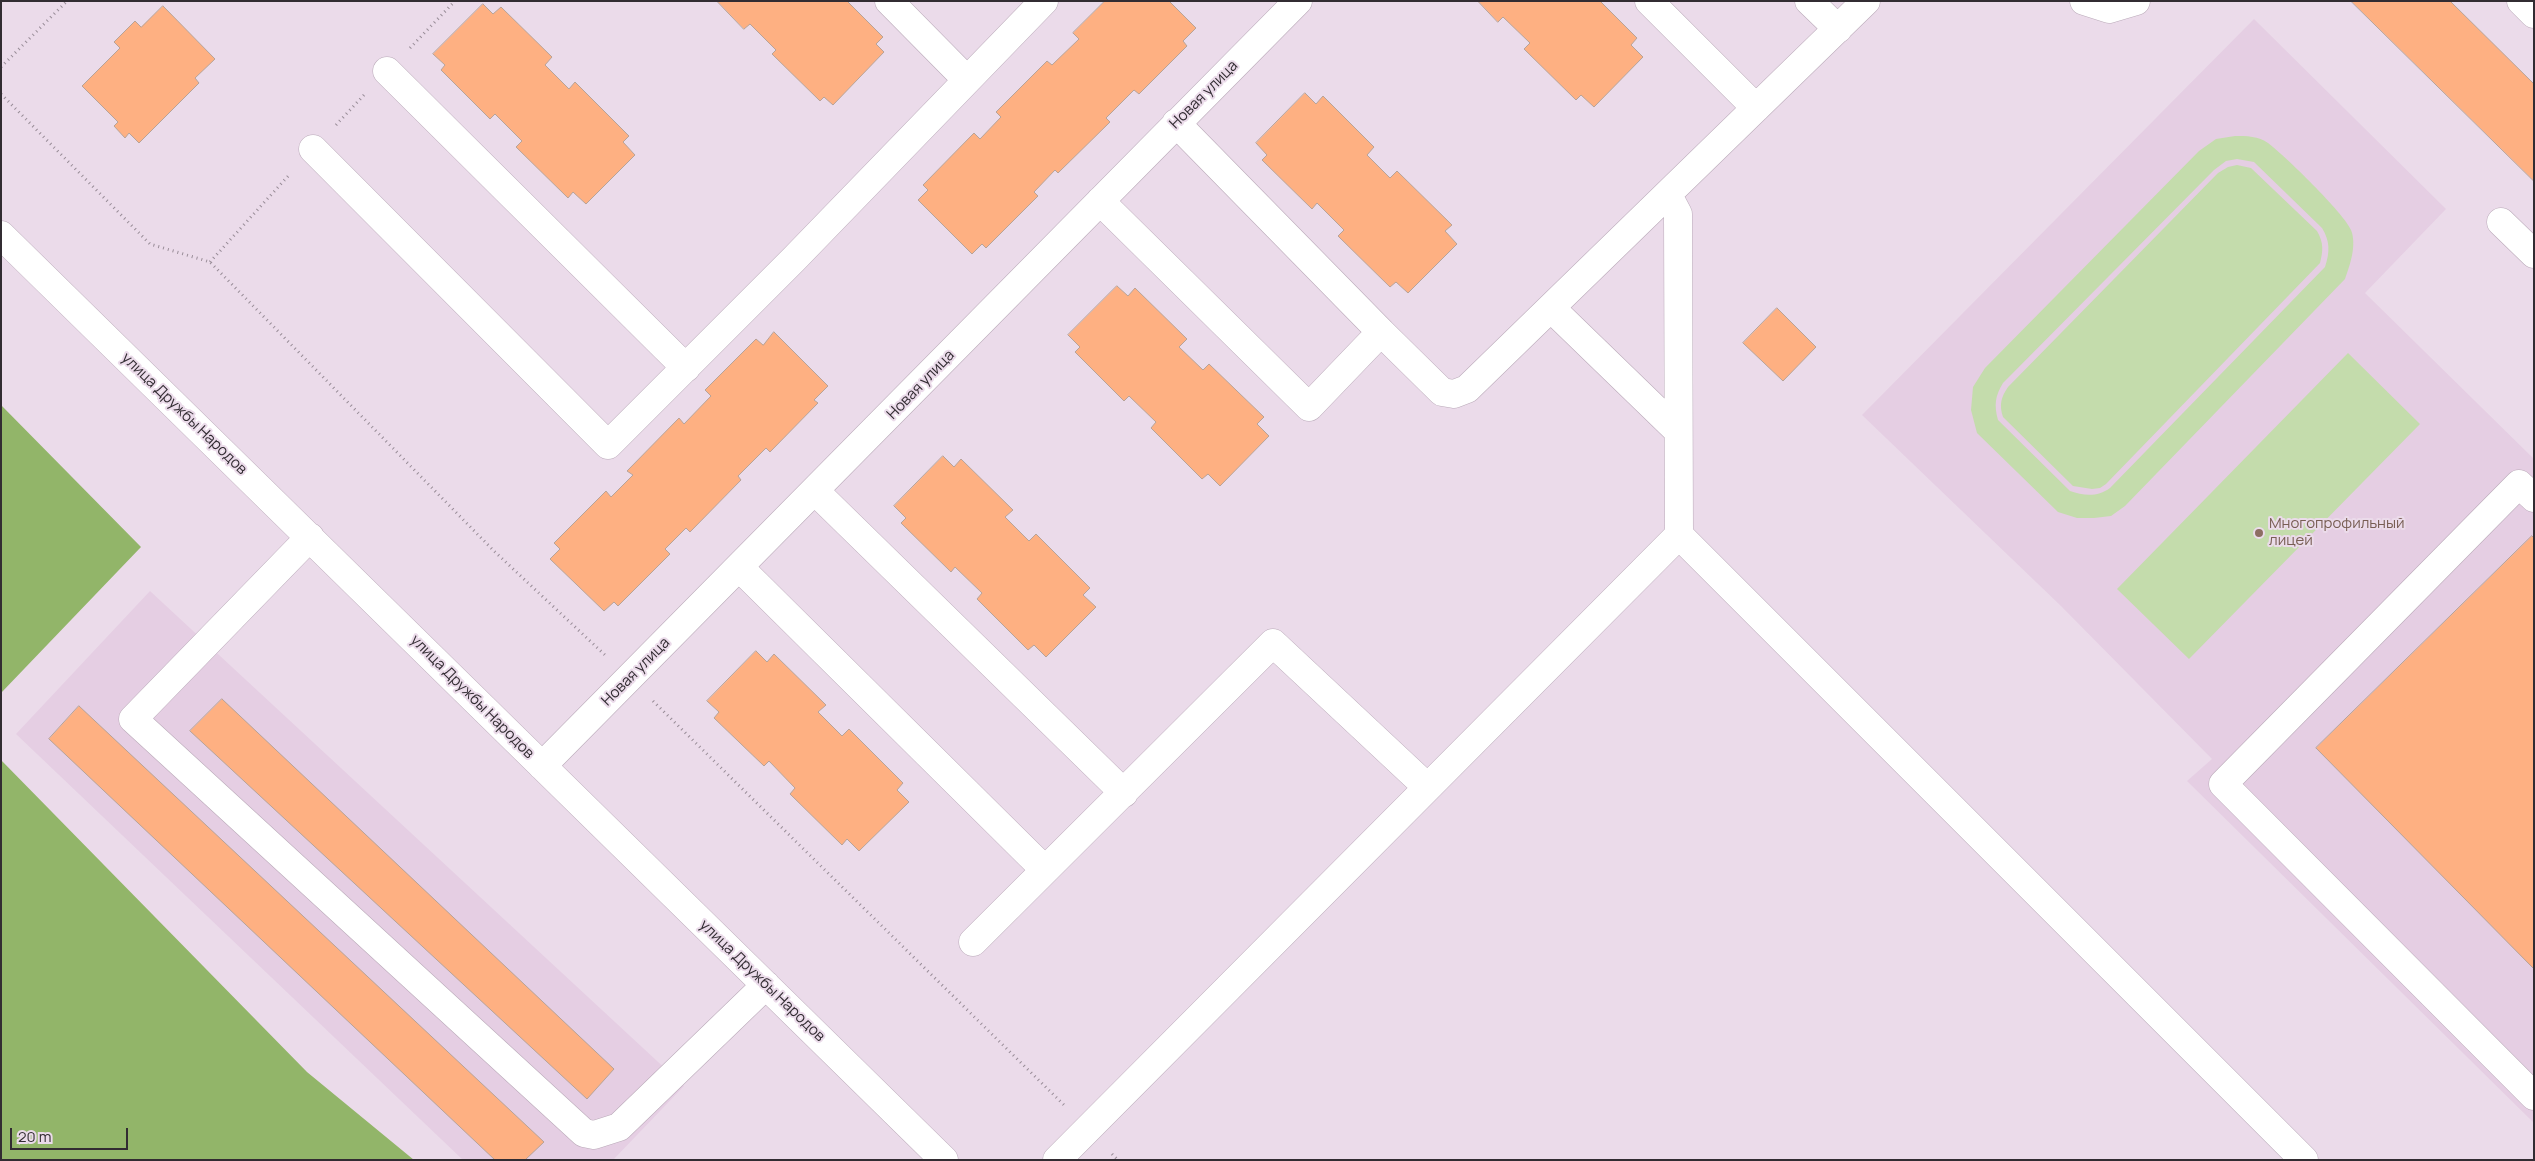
<!DOCTYPE html>
<html>
<head>
<meta charset="utf-8">
<style>
	body { margin:0 }
	#map { position:relative; width:2535px; height:1161px; overflow:hidden; background:#ebdbea; font-family:Manrope,sans-serif }
	canvas { display:block }
	.frame { position:absolute; inset:0; border:2px solid #322c32; pointer-events:none }
	.scale { position:absolute; left:10px; top:1128px; width:118px; height:22px; box-sizing:border-box; border:2px solid #322c32; border-top:0; padding-left:6px; font-size:15px; line-height:18px; white-space:nowrap; color:#322c32; -webkit-text-stroke:4px #ebdbea; paint-order:stroke }
</style>
</head>
<body>
<div id="map">
<canvas width="2535" height="1161"></canvas>
<div class="frame"></div>
<div class="scale">20 m</div>
</div>
<script>
const ctx = document.querySelector('canvas').getContext('2d');
ctx.lineJoin = 'round';
function fillPath(path, color) {
  ctx.fillStyle = color;
  ctx.fill(path, 'evenodd');
}
function trace(path, color, width, dash) {
  ctx.strokeStyle = color;
  ctx.lineWidth = width;
  ctx.lineCap = dash ? 'butt' : 'round';
  ctx.setLineDash(dash || []);
  ctx.stroke(path);
}
function write(font, color, halo, rows, align = 'center') {
  ctx.font = font + ' Manrope,sans-serif';
  ctx.lineWidth = 4;
  ctx.setLineDash([]);
  ctx.textBaseline = 'middle';
  ctx.strokeStyle = halo;
  ctx.fillStyle = color;
  for (const [text, x, y, turn = 0] of rows) {
    ctx.save();
    ctx.translate(x, y);
    ctx.rotate((+turn || 0) * Math.PI / 180);
    ctx.textAlign = isNaN(turn) ? turn : align;
    if (halo) ctx.strokeText(text, 0, 0);
    ctx.fillText(text, 0, 0);
    ctx.restore();
  }
}
fillPath(new Path2D(`
	M2254,19L2446,209L2365,293L2534,459V1123L2187,781L2212,759L2061,606L1862,415Z
	M150,591L684,1086L613,1160H463L16,734Z`), '#e5cee3');
fillPath(new Path2D(`
	M2235,136C2246,136 2259,136 2268,143C2284,155 2344,213 2351,230C2357,245 2350,265 2345,279L2125,506L2111,516L2094,518H2077L2058,512L1977,433L1971,410L1973,387L1985,368L2199,151L2216,139ZM2237,159L2254,162L2322,228C2330,241 2330,252 2325,267L2110,488C2098,497 2084,496 2070,491L1998,420C1994,405 1995,396 2003,383L2214,170L2226,161Z
	M2237,165L2251,168L2317,231C2324,243 2323,251 2320,263L2106,484L2100,488L2092,489L2073,486L2003,417C1999,405 2001,397 2008,387L2218,173L2228,167Z
	M2348,353L2420,424L2189,659L2117,589Z`), '#c4dcac');
fillPath(new Path2D(`
	M1,405L141,547L1,693Z
	M1,760L307,1072L414,1160H1Z`), '#92b569');
const building = new Path2D(`
	M717,1H847L883,37L876,44L884,52L833,105L824,97L820,101L772,54L776,50L750,24L744,29Z
	M1105,1H1169L1196,28L1183,41L1187,46L1139,94L1134,90L1106,118L1110,122L1058,173L1055,170L1034,192L1038,196L986,248L982,244L972,254L918,200L928,190L923,185L974,133L980,139L1001,117L996,112L1047,61L1052,65L1079,39L1073,33Z
	M1478,1H1600L1637,38L1631,45L1643,57L1594,107L1581,95L1576,100L1524,49L1530,43L1503,17L1498,22Z
	M2351,1H2450L2534,84V181Z
	M483,4L493,14L501,7L552,57L545,65L569,89L575,82L629,136L623,142L635,155L586,204L573,192L568,198L516,147L522,141L495,114L490,119L441,70L445,65L433,54Z
	M163,6L215,59L195,78L199,83L139,143L129,133L125,138L114,126L118,122L82,86L120,48L114,42L135,21L141,27Z
	M1305,93L1316,104L1323,96L1374,147L1367,155L1390,178L1397,171L1452,225L1445,231L1457,244L1408,293L1396,282L1390,287L1338,236L1344,230L1317,203L1312,209L1262,160L1267,155L1256,143Z
	M1117,286L1128,296L1135,288L1187,339L1179,347L1203,370L1209,364L1264,417L1257,424L1269,436L1220,486L1208,474L1202,479L1151,428L1156,422L1129,396L1124,401L1075,352L1080,347L1068,335Z
	M1777,308L1816,347L1783,381L1743,343Z
	M774,332L828,386L814,400L818,403L770,452L766,448L738,476L741,480L690,532L686,528L665,549L670,554L618,606L614,602L604,611L550,559L560,549L554,543L606,491L611,497L633,475L627,471L679,418L684,424L711,396L705,390L756,339L763,345Z
	M943,456L954,467L961,459L1013,510L1005,517L1029,541L1036,534L1090,588L1083,595L1096,607L1046,657L1034,645L1028,650L977,599L982,593L955,567L951,572L901,523L906,518L894,506Z
	M2532,536L2534,538V969L2316,748Z
	M756,651L767,662L774,654L826,705L818,712L842,736L849,729L903,783L897,790L909,802L859,851L847,839L842,845L790,794L795,788L769,761L764,766L714,718L719,712L707,701Z
	M222,699L614,1069L587,1099L190,731Z
	M79,706L544,1142L525,1160H495L49,739Z`);
fillPath(building, '#feb082');
trace(building, '#b7a398', 1);
const minor = new Path2D(`
	M889,1L967,80
	M1649,1L1756,108
	M1809,1L1838,29
	M2084,1L2109,9L2136,1
	M2521,1L2534,14
	M387,71L686,368
	M313,149L608,445L794,259L1044,1
	M1668,195L1678,214L1679,535L2304,1160
	M1100,201L1309,407L1381,332L1176,123
	M2501,222L2534,254
	M1,235L944,1160
	M1551,308L1678,431
	M1381,332L1442,392L1454,394L1467,389L1866,1
	M816,492L1124,793
	M2534,498L2519,484L2223,784L2534,1096
	M310,537L133,719L584,1133L594,1135L619,1127L766,985
	M740,568L1045,870
	M542,766L1298,1
	M973,942L1273,643L1427,787
	M1057,1160L1679,535`);
trace(minor, '#baaab9', 29);
trace(new Path2D(`
	M410,48L455,1
	M1,67L67,1
	M1,94L150,244L210,262L494,551L605,655
	M336,125L364,95
	M210,262L290,174
	M653,701L1064,1105
	M1112,1154L1118,1160`), '#988c97', 3, [1, 4]);
trace(minor, '#fff', 28);
for (const [x, y, r, color] of [
	[2259,533,5,"#8d6e63"]
]) {
  const dot = new Path2D();
  dot.arc(x, y, r, 0, 2 * Math.PI);
  ctx.fillStyle = color;
  ctx.fill(dot);
  trace(dot, '#ebdbea', 2);
}
write('15px', '#322c32', '#ebdbea', [
	["Новая улица",1204,95,-45],
	["Новая улица",921,385,-46],
	["улица Дружбы Народов",184,414,44],
	["Новая улица",636,672,-45],
	["улица Дружбы Народов",472,697,45],
	["улица Дружбы Народов",762,981,44]
]);
write('15px', '#785e54', '#ebdbea', [
	["Многопрофильный",2269,524],
	["лицей",2269,541]
], 'left');
</script>
</body>
</html>
